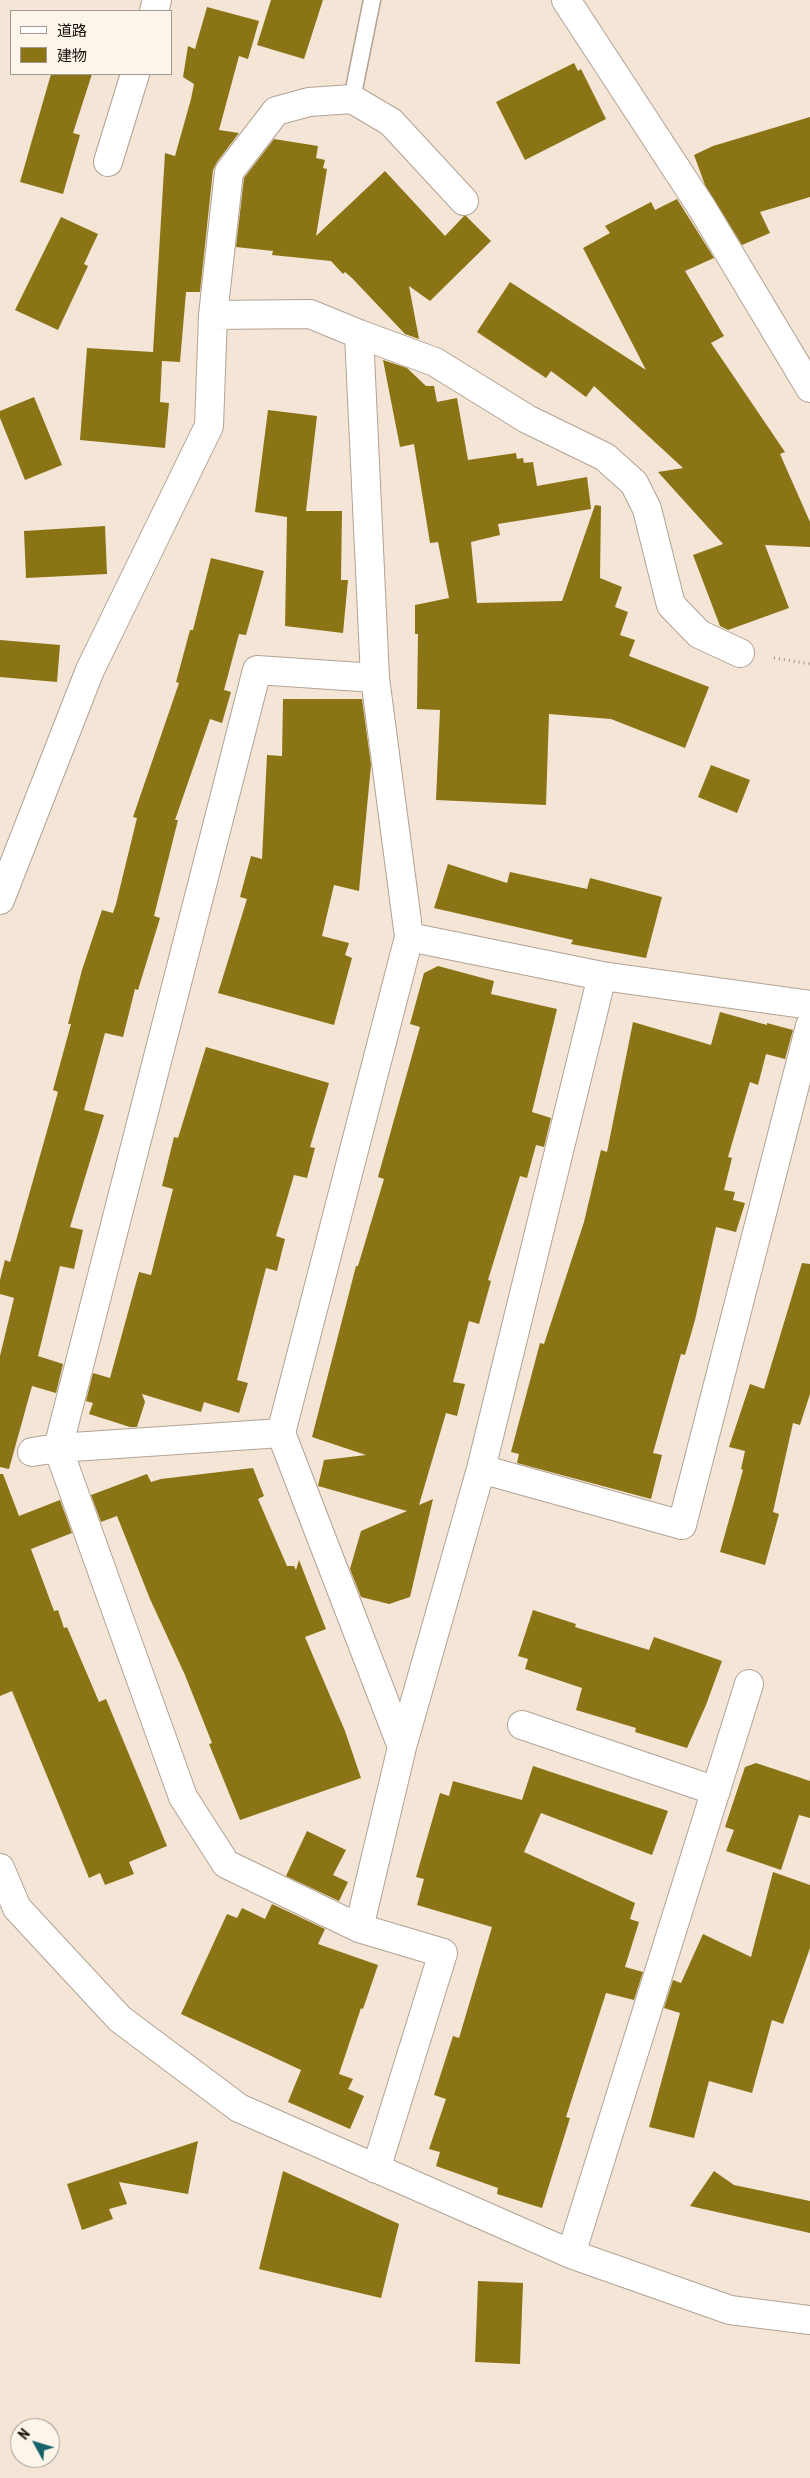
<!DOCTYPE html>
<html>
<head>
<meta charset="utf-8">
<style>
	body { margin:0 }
	#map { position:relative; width:810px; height:2478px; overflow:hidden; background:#f4e5d6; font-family:"Roboto Condensed","Noto Sans JP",sans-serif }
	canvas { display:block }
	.legend { position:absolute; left:10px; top:10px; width:162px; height:65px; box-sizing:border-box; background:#fdf4ea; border:1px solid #a19a92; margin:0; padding:6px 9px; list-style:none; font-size:15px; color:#17120d }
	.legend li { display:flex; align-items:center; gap:10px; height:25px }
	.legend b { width:25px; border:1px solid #a19a92 }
	.north { position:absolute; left:10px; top:2418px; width:50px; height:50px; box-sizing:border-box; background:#fdf4ea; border:1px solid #a19a92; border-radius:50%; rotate:309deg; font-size:14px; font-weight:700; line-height:20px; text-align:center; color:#17120d }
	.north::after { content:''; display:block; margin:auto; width:18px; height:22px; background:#146368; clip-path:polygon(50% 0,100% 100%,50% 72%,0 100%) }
</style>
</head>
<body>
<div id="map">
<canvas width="810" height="2478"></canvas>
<ul class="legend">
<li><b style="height:6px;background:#fff"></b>道路</li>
<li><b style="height:14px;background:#8a7415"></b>建物</li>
</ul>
<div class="north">N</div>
</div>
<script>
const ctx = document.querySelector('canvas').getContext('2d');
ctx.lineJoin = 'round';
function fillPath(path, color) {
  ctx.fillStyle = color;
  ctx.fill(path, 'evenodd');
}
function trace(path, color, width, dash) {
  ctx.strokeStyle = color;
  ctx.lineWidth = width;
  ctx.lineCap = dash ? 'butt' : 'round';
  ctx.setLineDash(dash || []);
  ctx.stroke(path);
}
fillPath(new Path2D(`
	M271,0H323L304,59L257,45Z
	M207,7L259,21L248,59L239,56L219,130L239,133L217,162L213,170L200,292H186L180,362L162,361L160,402L169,403L165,448L80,440L87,348L153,352L165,153L175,156L191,99L194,84L183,77L188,46L195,49Z
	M574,63L578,71L581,69L606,119L525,160L496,102Z
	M51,74H92L73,133L80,135L63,194L20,182Z
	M810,117V197L760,212L770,233L742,245L705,185L694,155L713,146Z
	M274,139L318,146L316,158L325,160L323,168L327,169L316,236L385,171L445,236L464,216H466L491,241L430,301L409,286L419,339L405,334L352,278L345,272L343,274L331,261L272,255L273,251L236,247L244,178Z
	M677,199L714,258L685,271L724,336L711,343L785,452L780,454L810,522V547L765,545L789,608L728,630L720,626L693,555L723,544L658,472L683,468L594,386L586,397L551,371L546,378L477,332L510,282L646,370L583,248L610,233L605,226L651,202L655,210Z
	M61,217L98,234L84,264L88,266L58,330L15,310Z
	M383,360L407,368L426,386H434L437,402L457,398L468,460L516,453L517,459L523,458L524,463L533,462L537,486L587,477L591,509L498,524L500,535L471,542L477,603L562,601L595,505L601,506L600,578L622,587L615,607L628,612L620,635L635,640L629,656L709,687L685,748L611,719L549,714L546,805L436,800L440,710L417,709L418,634H415V605L449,598L438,542L430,543L414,444L400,447Z
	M34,397L62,465L25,480L0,418V411Z
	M268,410L317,416L306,511H342L341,580H348L343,633L285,626L287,517L255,512Z
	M105,526L107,574L26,578L24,531Z
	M211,558L264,571L246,635L239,634L224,690L231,692L222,723L210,719L175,820H178L154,916L160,918L138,990L135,989L123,1037L105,1033L84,1110L104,1115L70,1227L83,1230L74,1269L60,1266L38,1356L63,1364L56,1393L32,1386L9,1469L0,1467V1356L14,1298L0,1294V1280L5,1260L10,1262L58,1092L53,1090L71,1024H68L82,970L102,910L113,913L116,904L137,818L133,817L179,683L176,682L190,630H193Z
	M0,640L60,645L57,682L0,677Z
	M283,699H362L371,765L359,891L334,885L322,936L349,943L345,955L352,958L334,1025L218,993L247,899L240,897L251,856L262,859L267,755L282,756Z
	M711,765L750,780L737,813L698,797Z
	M448,864L507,883L510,872L587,889L590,878L662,897L646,958L571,944L573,940L434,908Z
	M438,966L494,981L491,994L557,1009L532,1112L551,1118L544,1147L536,1145L527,1178L520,1176L488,1280L491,1281L479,1324L469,1321L453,1382L465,1384L457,1416L446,1413L419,1505L433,1499L410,1597L389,1604L361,1597L350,1569L361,1531L407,1511L318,1486L324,1460L366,1455L312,1437L356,1266H358L384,1179L378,1177L420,1027L410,1024L424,973Z
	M720,1012L767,1025V1023L793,1030L785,1059L766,1054L758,1085L750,1082L728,1157L732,1158L724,1190L735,1192L733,1200L745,1203L736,1232L716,1227L695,1320L685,1355L681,1354L653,1453L662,1455L651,1499L517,1463L519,1454L511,1452L540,1343L544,1344L584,1222L601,1150L607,1152L633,1022L711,1045Z
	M206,1047L329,1083L310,1147L315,1148L307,1178L294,1175L276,1236L285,1239L277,1271L266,1268L237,1380L248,1383L239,1413L204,1402L201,1412L142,1394L145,1402L137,1427H130L89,1414L93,1403L86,1401L93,1373L110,1378L139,1272L151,1275L173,1189L162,1186L174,1137L178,1138Z
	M802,1263L810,1264V1394L800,1425L793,1423L773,1512L779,1514L765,1565L720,1552L743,1470L741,1469L745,1451L729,1447L750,1384L764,1389Z
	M253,1468L264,1496L258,1499L287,1566H294L296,1570L299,1560L326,1629L305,1637L345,1731L361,1778L240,1820L209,1744L212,1743L185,1675L150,1599L117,1516L101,1522L91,1495L147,1474L151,1482L161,1479Z
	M0,1474H3L19,1516L60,1500L72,1533L31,1549L54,1611L58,1610L64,1628L67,1627L99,1702L106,1699L167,1846L129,1862L134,1874L105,1885L100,1873L89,1878L12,1691L0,1696Z
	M533,1610L576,1624L575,1627L649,1650L654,1637L722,1661L706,1705L687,1748L635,1732L636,1728L576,1710L582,1688L525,1669L528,1659L518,1656Z
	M756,1763L810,1781V1818L799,1815L781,1870L726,1851L734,1830L725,1827L745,1767Z
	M533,1766L668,1811L652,1855L541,1813L524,1852L635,1903L630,1919L639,1922L625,1967L643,1972L634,2000L606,1993L566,2117L570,2118L542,2208L497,2194L498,2188L436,2166L440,2152L429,2149L446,2099L434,2095L453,2036L459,2038L492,1927L417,1905L424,1879L416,1877L440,1793L449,1796L453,1781L522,1800Z
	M307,1831L346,1850L333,1875L348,1882L339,1901L286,1876Z
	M773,1872L810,1885V1948L783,2024L772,2020L752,2093L709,2081L694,2138L649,2127L680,2013L664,2008L673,1980L681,1983L703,1934L751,1957Z
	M272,1904L325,1929L318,1944L378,1965L363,2009L361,2008L339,2074L353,2079L348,2089L364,2096L350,2129L288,2102L301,2070L181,2014L227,1914L237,1918L242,1908L265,1919Z
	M198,2141L188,2194L119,2182L127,2204L109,2209L113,2219L82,2230L67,2184Z
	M283,2171L399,2224L381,2298L259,2269Z
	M714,2171L734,2185L810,2201V2233L690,2206Z
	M478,2281L523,2283L520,2364L475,2362Z`), '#8a7415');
const service = new Path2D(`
	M352,99L372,0`);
const minor = new Path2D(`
	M566,0L702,208L810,388
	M154,11L157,0
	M108,162L135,74
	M213,315L310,314L359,334L375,678L409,937L281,1433L402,1747
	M359,334L435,362L527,419L605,457L634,483L647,509L671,605L699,634L740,653
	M375,678L257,670L58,1448L183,1797L226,1864L359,1928L443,1953L376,2169
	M0,900L90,670L209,426L213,315L229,172L276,111L309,102L352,99L391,122L464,201
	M409,937L602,976L810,1005
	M32,1452L58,1448L281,1433
	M481,1469L682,1525L810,1026
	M522,1725L716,1791
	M0,1868L17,1908L120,2019L239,2108L571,2254L730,2310L810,2320
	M359,1928L402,1747L481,1469L602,976
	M571,2254L749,1684`);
trace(service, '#b1a395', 19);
trace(minor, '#b1a395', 30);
trace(new Path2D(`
	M774,658L810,664`), '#9f9489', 3, [1, 4]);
trace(service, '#fff', 16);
trace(minor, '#fff', 28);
</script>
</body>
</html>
